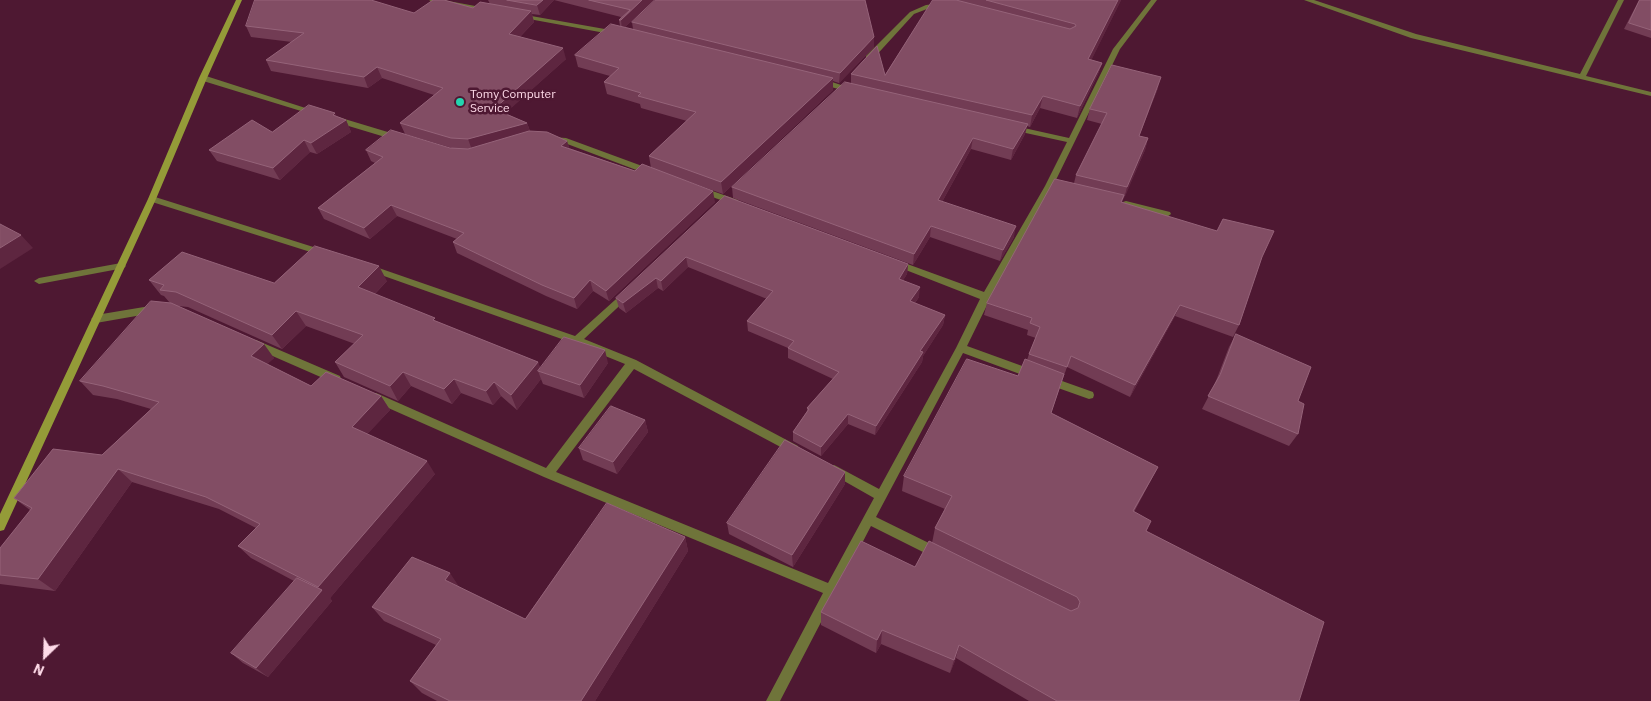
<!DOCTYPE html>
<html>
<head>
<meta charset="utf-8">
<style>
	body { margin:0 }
	#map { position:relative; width:1651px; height:701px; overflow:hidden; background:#4e1832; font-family:"IBM Plex Sans",sans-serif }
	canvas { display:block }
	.north { position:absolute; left:20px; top:631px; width:50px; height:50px; -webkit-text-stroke:4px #4e1832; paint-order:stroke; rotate:204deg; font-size:14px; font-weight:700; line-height:20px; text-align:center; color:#fedae8 }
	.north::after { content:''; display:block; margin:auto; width:18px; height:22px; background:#fedae8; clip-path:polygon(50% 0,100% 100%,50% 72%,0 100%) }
</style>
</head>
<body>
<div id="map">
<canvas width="1651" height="701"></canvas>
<div class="north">N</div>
</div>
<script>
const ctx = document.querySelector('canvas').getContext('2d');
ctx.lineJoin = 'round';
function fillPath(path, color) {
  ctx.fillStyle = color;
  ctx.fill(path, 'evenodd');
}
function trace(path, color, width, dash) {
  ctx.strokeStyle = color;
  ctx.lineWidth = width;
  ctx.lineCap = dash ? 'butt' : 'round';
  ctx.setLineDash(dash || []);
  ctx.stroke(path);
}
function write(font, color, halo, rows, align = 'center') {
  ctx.font = font + ' "IBM Plex Sans",sans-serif';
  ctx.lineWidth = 5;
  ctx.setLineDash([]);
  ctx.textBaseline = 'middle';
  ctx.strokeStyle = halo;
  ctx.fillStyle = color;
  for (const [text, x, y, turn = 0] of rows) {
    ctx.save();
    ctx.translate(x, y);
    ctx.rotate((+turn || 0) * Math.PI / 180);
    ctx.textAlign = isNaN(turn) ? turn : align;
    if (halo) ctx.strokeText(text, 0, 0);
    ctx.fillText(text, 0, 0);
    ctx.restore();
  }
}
fillPath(new Path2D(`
	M121,263L124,264L126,266L124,268L39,284L34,281L39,278Z`), '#6f743a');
fillPath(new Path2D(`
	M429,0H443L486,8L489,10L486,12L432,2Z
	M946,0H952L948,6L927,9L914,14L872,60H866V56L910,12L926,5L944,3Z
	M1151,0H1157L1120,49L1053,186L991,297L967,346L1036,371L1037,374L1036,377H1028L963,353L876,517L941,549L943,553L941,557L937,558L933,557L871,526L780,701H766L823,593L544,477L368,399L367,396L368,393H376L546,468L625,364L573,343L367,270L365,268L370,265L373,266L575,336L625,291H631L633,293L631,295L584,339L636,360L798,446L799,449L798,452L794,454L790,452L634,369L556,472L828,583L874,498L830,473L828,470L830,467L834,465L838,467L879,489L956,348L980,299L893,265L891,263L893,261H899L984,292L1045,186L1067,142L1012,130L1011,128L1015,126L1069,138L1113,49Z
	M1304,0H1314L1416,34L1580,74L1618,0H1624L1586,76L1651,92V96L1411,38Z
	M520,14L616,31L620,33L616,35L518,17L517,16Z
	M200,76H206L321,113L320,115H314L200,80Z
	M817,79H823L856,90L852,92H849L817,83Z
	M332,117H338L401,136L402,138L401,140H395L332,121Z
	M552,137L566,138L653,170L654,172L653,174H647L562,142L552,141Z
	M701,187L738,200L739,202L735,205L698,192L697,190Z
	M152,196L326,251L328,253L326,255H320L149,201L148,199Z
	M1126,201L1170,212L1171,214L1167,217L1123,206L1122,204L1123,202Z
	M156,305L159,306L161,309L159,312L96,323L91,319L96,315Z
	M256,340L340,376L341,379L340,382H332L252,347L251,344Z
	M1048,376L1093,392L1094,395L1093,398L1089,399L1044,383L1043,380L1044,377Z`), '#6f743a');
fillPath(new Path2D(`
	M236,0H242L207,78L156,199L4,530L0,531V514L148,199L199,78Z`), '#949b38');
fillPath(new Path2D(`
	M488,0H654L625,27L633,29L632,22L874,47L839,83L833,81V90L723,194L684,180L715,202L609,301L593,291L577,309L546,296L457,253L453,242L457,239L397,216L370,239L324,219L318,208L375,163L371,161L366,150L452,148L405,134L400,123L434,95L382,78L368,88L271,71L266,60L292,42L251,37L246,26L473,8L490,4ZM554,0L621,17L619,20L620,26L575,55L578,67L610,76L604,82L607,94L640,104L641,108L687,121L649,156L651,168L635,171L569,148L567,141L530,131L527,123L505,113L566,59L520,37L534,22L532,14L540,15Z
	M933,0H1121L1091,60L1102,63L1098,74L1077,118L1040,108L1030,127L1027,126L1025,134L1011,160L971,149L942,202L1014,237L1000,261L930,237L913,265L733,198L732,187L851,84V74L885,75Z
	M1639,0H1651V38L1624,29Z
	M1158,88L1139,136L1148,138L1145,150L1122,202L1262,257L1239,325L1233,337L1175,316L1130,397L1067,367L1051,413L1158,467L1134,512L1146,531L1299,701H1029L956,658L950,673L881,644L876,653L821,625V612L915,567L932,543L935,528L945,509L902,491L904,476L1018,376L1027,360L1029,354L1036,338L1027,335L1028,330L984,315L987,303L1074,183L1076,175L1102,124L1087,120L1090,109Z
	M337,117L346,120L351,132L317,154L310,152L280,180L217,161L209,150L272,132Z
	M725,196L908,264L907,274L903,280L919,297L915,303L945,315L943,325L923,356L922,362L875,435L848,424L821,456L793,441V432L807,411V408L833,379L788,358V348L748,331L747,321L767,299L688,267L663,291L658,288L626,313L619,308L616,298Z
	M149,280L274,283L387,281L375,294L437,322L538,362L540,368L608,363L584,398L543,384L541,379L517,410L501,396L493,405L461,393L452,404L411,386L398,401L344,377L335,362L355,344L306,326L282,349L188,307L178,306L274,358L267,364L311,386L381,396L390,410L367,434L435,474L330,598L332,601L268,677L243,663L231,653L294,581L251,558L238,546L256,528L219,509L132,482L55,591L0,584V575L30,510L14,498L102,455L151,409L117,399L93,395L80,381L170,303L164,296L161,295Z
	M1236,334L1298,401V434L1289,446L1202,409L1214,386L1229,347Z
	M645,420L648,432L617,474L583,460L579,448Z
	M845,472V484L793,567L729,534L727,523Z
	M685,537L688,551L595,701H437L422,693L410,681L436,645L384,621L372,607L459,587L525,619Z`), '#723c54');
fillPath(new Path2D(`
	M543,0H554L540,15L537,5Z
	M642,0H654L622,30L621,20Z
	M1118,0H1121L1086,71L1088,59Z
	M531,11L534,22L512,45L509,34Z
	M874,37V47L839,83L840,73Z
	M563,48L566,59L498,120L494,109Z
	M1102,63L1098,74L1077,118L1080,106Z
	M377,67L382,78L368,88L364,77Z
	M1161,77L1158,88L1135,147L1139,136Z
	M833,78V90L723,194L721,182Z
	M1043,96L1040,108L1030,127L1032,115Z
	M335,113L340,124L346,120L351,132L317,154L311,143Z
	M527,123L531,134L472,150L468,139Z
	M1028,124L1025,134L1011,160L1013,149Z
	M973,138L971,149L937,211L938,200Z
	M1148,138L1145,150L1124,199L1127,187Z
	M304,140L310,152L280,180L273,168Z
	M567,141L570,152L561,146Z
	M713,191L715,202L609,301L606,291Z
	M391,205L397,216L370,239L364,228Z
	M931,226L930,237L913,265L914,254Z
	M1016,226L1014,237L1000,261L1003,250Z
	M21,235L33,248L0,269V248Z
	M686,257L688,267L663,291L661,281Z
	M908,264L907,274L898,289L899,279Z
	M379,266L387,281L367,302L358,287Z
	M656,278L658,288L626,313L623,303Z
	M590,280L593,291L577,309L574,298Z
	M920,287L919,297L909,311L910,301Z
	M1180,305L1175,316L1130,397L1135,385Z
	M296,311L306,326L282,349L272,335Z
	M945,315L943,325L923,356L922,362L875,435L876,426L920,351Z
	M264,344L274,358L261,370L251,356Z
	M605,350L608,363L584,398L580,385Z
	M538,362L542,372L538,371L541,379L517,410L511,395Z
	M403,372L411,386L398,401L390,386Z
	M454,379L461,393L452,404L444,389Z
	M494,382L501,396L493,405L486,391Z
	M381,396L390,410L361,441L352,427Z
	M848,414V424L821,456V447Z
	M645,420L648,432L617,474L613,462Z
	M427,461L435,474L330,598L332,601L268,677L256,668L322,591L318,587Z
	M118,469L132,482L55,591L38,579Z
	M845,472V484L793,567L792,555Z
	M685,537L688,551L595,701H581Z
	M450,573L460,588L445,580Z
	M882,630L881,644L876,653L877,640Z
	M959,645L956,658L950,673L954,660Z`), '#5e2640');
const building = new Path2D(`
	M255,0H371L414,13L433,0H444L473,8L480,2L531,11L509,34L563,48L494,109L527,123L468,139L451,138L400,123L443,88L377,67L364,77L266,60L304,33L246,26Z
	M507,0H543L537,5Z
	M589,0H642L621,20H619L630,10Z
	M655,0H865L874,37L840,73L632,22Z
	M933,0H956L1070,29L1076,26L1075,24L986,0H1118L1088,59L1102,63L1080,106L1043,96L1032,115L851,74L877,46L885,75Z
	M1640,0H1651V30L1629,23Z
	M611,24L833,78L721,182L649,156L696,112L638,96L641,93L604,82L619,68L575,55Z
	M1112,65L1161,77L1139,136L1148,138L1127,187L1076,175L1107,113L1090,109Z
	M845,82L1028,124L1013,149L973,138L938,200L1016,226L1003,250L931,226L914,254L732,187Z
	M309,105L335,113L333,115L346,120L311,143L304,140L273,168L209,150L252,120L272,132Z
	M391,130L450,148L468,149L529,131L547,132L567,141L561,146L635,171L642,164L713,191L606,291L590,280L574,298L542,285L453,242L464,233L391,205L364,228L318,208L383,157L366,150Z
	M1055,179L1124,195L1121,202L1217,231L1223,219L1274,231L1262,257L1239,325L1180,305L1135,385L1071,356L1067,367L1029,354L1040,327L1030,323L1032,318L987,303Z
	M725,196L908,264L899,279L920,287L910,301L945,315L920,351L923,352L876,426L848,414L821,447L793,432L809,409L807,408L839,372L788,348L794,341L747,321L773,291L686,257L661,281L656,278L623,303L616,298Z
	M0,224L21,235L0,248Z
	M315,246L379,266L358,287L435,318L433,320L538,362L511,395L494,382L486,391L454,379L444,389L403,372L390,386L335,362L363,335L296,311L272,335L176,292L160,290L164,285L149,280L182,252L274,283Z
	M151,301L171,303L264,344L251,356L311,386L326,372L381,396L352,427L427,461L318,587L238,546L260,524L206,497L118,469L38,579L0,575V548L32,508L14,498L53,449L102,455L159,402L103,386L80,381Z
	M1236,334L1311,367L1298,401L1304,404L1298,434L1208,396L1220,375Z
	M564,337L605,350L580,385L538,371Z
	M967,359L1018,376L1025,359L1064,374L1051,413L1158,467L1133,511L1151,521L1146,531L1324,622L1299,701H1057L959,645L954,660L882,630L877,640L821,612L861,541L915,567L929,541L1071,611L1078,608L1080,602L1077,597L935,528L952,496L904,476Z
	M611,406L645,420L613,462L579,448Z
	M785,440L845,472L792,555L727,523Z
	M607,503L685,537L581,701H450L410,681L441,639L372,607L412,557L450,573L445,580L525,619Z
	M297,578L322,590L256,668L231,653Z`);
fillPath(building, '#824d64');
trace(building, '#956379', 1);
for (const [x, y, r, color] of [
	[460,102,5,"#23d5af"]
]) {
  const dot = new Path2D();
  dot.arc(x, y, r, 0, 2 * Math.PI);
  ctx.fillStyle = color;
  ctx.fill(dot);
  trace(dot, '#4e1832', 2);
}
write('12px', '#fedae8', '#4e1832', [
	["Tomy Computer",470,95],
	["Service",470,109]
], 'left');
</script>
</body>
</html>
